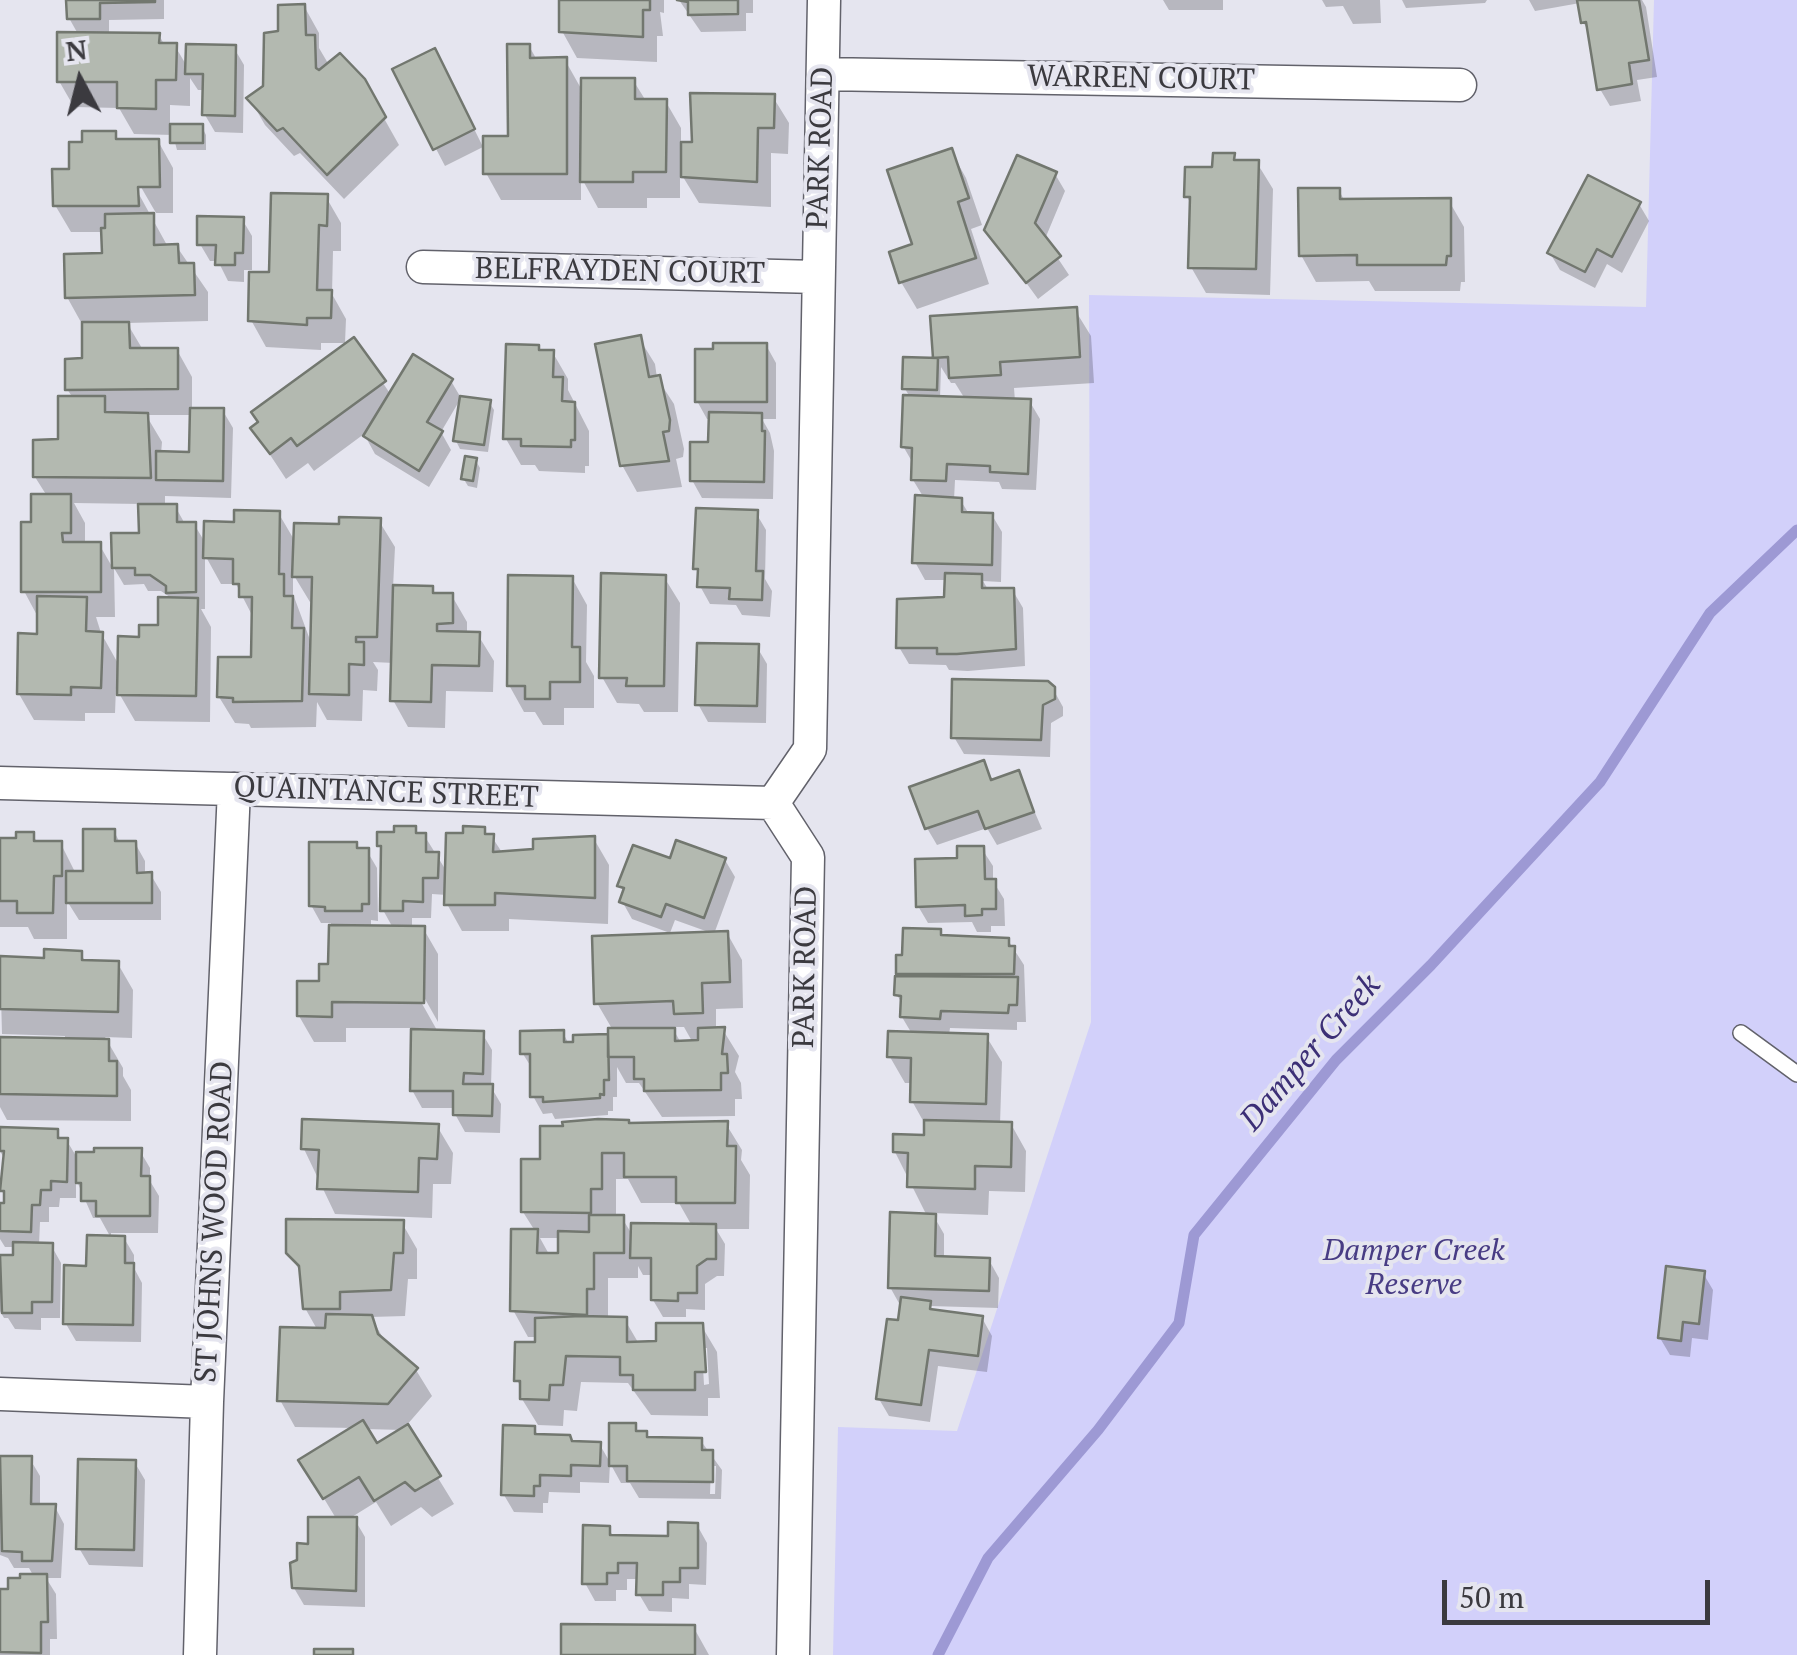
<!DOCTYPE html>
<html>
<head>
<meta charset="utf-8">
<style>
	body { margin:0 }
	#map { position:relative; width:1797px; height:1655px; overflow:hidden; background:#e5e5ef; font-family:"PT Serif",serif }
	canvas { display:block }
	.north { position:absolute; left:30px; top:30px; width:100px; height:100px; -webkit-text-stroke:8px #e5e5ef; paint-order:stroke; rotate:353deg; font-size:28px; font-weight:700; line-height:40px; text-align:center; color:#3b3a3f }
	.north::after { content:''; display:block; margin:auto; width:35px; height:45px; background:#3b3a3f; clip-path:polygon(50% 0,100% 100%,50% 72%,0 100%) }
	.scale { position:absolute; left:1442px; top:1580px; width:268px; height:45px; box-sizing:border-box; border:5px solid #3b3a3f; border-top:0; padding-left:12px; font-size:30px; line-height:35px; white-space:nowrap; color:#3b3a3f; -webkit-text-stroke:8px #e5e5ef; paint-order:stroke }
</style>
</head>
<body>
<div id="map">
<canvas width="1797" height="1655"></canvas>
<div class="north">N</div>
<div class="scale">50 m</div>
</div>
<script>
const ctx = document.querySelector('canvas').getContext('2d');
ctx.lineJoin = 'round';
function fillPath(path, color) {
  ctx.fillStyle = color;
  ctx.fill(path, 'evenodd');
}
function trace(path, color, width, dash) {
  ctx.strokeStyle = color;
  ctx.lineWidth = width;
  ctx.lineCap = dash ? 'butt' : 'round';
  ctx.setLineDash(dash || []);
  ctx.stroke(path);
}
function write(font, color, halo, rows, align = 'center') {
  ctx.font = font + ' "PT Serif",serif';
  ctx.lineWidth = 8;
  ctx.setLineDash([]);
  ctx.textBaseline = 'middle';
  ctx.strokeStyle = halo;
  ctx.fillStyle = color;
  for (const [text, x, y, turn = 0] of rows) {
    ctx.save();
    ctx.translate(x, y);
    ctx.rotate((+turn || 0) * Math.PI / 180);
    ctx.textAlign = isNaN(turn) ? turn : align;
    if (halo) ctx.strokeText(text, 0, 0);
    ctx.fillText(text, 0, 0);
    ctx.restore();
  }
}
fillPath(new Path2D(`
	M1654,0H1797V1655H833L838,1427L957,1431L1091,1022L1089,295L1646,307Z`), '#d2d0fa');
fillPath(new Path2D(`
	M69,0H164V19L109,20V35H159L165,46H175L188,68L234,48L244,65L243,133L215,132L205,115V90H198L190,78V106L170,105V127H202L206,135V150H177L173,135L134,134L119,108L74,107L59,81L78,34L69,18Z
	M562,0H664V13L660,12L663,36H657V62L577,58L562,31Z
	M753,0V13H746V31L701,32L679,0Z
	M1163,0H1223V10H1169Z
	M1322,0H1380L1381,23L1353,24L1343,6L1326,7Z
	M1402,0H1487L1485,3L1406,8Z
	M1529,0H1642L1646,7L1657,77L1637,80L1641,101L1610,106L1600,89L1591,35L1583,22L1580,3L1535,11Z
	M304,6L319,33V48L329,65L363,81L399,145L344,199L300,153L294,156L265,125L250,99L265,87L281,33Z
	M529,46L537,60H565L583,92L633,80L646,101L666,102L681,128V144L694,145L773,97L789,123L788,154L771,153V207L699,203L680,172V198H647V208H598L581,177V200H501L486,173L510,139Z
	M444,68L483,147L445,166L395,70Z
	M115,134L119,142L158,141L173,168V213H156L134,175L130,178L168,247H177L208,292V321L127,323L143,350H177L192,377V410L223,411L233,428L231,498L165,496V506H175L185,524H194L206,544L236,524L279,514L296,543L342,526L379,521L395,547L393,588H431L436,595L452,596L467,622V634L478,635L494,661L493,692L446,691L445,728L408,727L393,700L394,663L373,662L378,670L377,691L363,690L362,721L327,720L317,702L316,727L251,728L249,724L235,723L219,697L254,660V619L236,584H221L205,555V609H201L211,627L210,722L135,721L116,688L115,713H85V721L34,720L19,694L39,636V619L24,591L34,525L47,496L35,477L61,442L73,398L67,389L84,361L82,324L67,297L104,255V232H71L55,205L85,145ZM146,415H192L191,454H161L162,442ZM74,503L141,504V535L114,536V570L99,544H85V523ZM114,568L124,585L144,584L148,591H161L174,600L160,627L141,639L120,667L101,633L96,617H115ZM293,574L310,602H314L313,648L293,594Z
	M951,151L966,178L982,225L971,229L989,284L917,309L901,282L892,254L915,246Z
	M1233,156L1237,162L1257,163L1273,189L1270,295L1206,293L1191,267L1192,206L1187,197Z
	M1055,174L1065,191L1045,239L1069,275L1038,299L987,229Z
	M1339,190L1345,202L1449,201L1464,227L1465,282H1461L1460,291H1375L1369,281L1316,282L1301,255Z
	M326,197L341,223V251H333L332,294L346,319L345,343H321V350L266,347L251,320L252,271V274L272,275Z
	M1639,204L1649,221L1622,273L1607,264L1595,288L1560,270L1550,253Z
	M242,219L252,236V270H244V282L228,281L218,261H210L200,244Z
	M1075,310L1091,336L1094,383L1014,388L1015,401L1030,402L1040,419L1036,490L1002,489L999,482L955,480L954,500L961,501L969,514L992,515L1002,532L1001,582L983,581L989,591H1013L1023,608L1025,666L968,671L949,670L946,665L909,664L899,647L947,600V580H925L915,562L924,498L913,480L914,465L903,446L910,397L905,389L938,361L935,357ZM941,367L951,383H955L965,399L940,398Z
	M639,338L655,364L657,378L674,404L684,449L683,457L676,459L682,487L637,492L622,465Z
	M354,340L391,395L451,381L461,398L441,432L451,450L429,487L375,454L364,434L314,471L308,463L286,479L253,429Z
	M766,345L776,363V419H762L770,433L774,451L773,499L702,498L692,480L711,444V419H707L697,401Z
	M538,347L540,352L553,353L568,379V390L589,431V466H585V473L539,471L535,465H521L506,439Z
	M489,402L494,410L488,452L460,449L456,441Z
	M476,461L480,468L477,488L468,486L463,478Z
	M756,513L766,530L765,579L772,591L770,617L742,615L736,605L710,604L700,586V576L696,568Z
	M664,577L680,603L678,712H644L639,704L617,703L602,677Z
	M572,578L587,605L586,662L594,676V708H564V725H543L535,712H524L509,685Z
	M757,647L767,664L766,723L708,722L698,704Z
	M1053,689L1063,707V716L1051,723L1050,757L964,754L954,737Z
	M983,763L994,782L1018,773L1042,829L997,845L987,828L937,845L927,828Z
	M414,829L418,835H424L447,872L466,836L483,829L488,837H492L503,854L535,852L594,839L609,865L608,924L509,919V931H462L447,904V895L432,894L431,918H412V928H423L438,954V1022L420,990L416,993L438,1032L482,1033L492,1050L491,1087L501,1104L500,1133L465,1132L455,1114V1108H422L412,1090L414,1028H346V1042H314L299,1016L331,966V923H321L311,905L356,845L359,851H367L377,868L378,921L371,920V928H393L383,910L384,853L379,846Z
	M114,831L120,843H135L145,861V875H151L161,892V920H79L67,901V939H34L28,927H0V841H19L33,835L38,844H61L76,874H85Z
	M982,849L993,866V881L1004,899L1005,926H991V932H977L972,922L928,923L918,906L960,860Z
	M725,860L735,877L714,934L675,920L670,933L632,919L622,901L625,894L620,886L671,861Z
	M940,932L943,938L1008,940L1024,965L1026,1022H1017V1030L950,1028L949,1035L986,1036L1002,1062L1000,1124H1011L1026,1151L1025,1192L989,1191L988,1215L932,1213L944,1234V1259L989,1260L999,1278L998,1308L930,1306L934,1312L982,1318L992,1336L987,1372L938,1366L930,1422L889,1416L879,1399L900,1323V1305L890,1287L927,1216L895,1152L926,1138V1126L912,1101L913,1083H905L890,1057L912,1034L902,1017L903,1005L897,995L899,957Z
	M727,933L742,960L743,1008L716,1009V1030H723L739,1056L735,1072L741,1083L742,1099H735V1116L662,1117L639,1083H626L617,1067V1097H613V1111H608V1115L555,1119L552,1113L543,1114L533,1096V1070L523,1054L563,1033L569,1044L611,1036V1027L597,1003ZM672,1027H684L693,1043H681Z
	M80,953L86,962L118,964L133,990L132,1038L105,1037L123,1068V1076L131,1090V1121L7,1120L0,1107V1040L65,1041V1036L2,1034L0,959L47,960Z
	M726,1124L742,1150L741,1160L750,1175L749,1229H716L725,1244L724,1276H717L705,1284V1310L686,1309V1317H663L653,1300V1275H643L638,1266V1278H608V1319L625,1320L639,1344L658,1343L701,1325L717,1352L720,1398H708V1416L651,1415L628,1383L581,1382L577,1411L564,1410L563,1426L538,1425L522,1399V1390L517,1380L537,1345V1337H528L513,1310L535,1231L523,1212L542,1162L630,1126ZM616,1179H628L641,1203H679L692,1226L633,1236L622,1218H616ZM540,1238H560V1256H550ZM702,1348H707L709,1384L704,1385Z
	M437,1126L453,1153L451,1184H433L432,1218L335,1214L304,1149Z
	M0,1130L56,1131L62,1141H67L79,1161L140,1151L150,1168V1181L159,1196L158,1233H111V1238H124L134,1255V1268L142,1283L141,1342L76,1341L66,1324L89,1268L111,1238L100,1218H93L76,1179V1198H60L59,1207H49V1222H40L39,1245H51L61,1263L60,1318H41V1330L15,1329L8,1318H4L0,1311V1257H15V1247H5L0,1239V1206H6V1199L2,1191L5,1160L0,1151Z
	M402,1223L417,1249V1279H408L405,1316L371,1317L387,1345L416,1370L432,1396L406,1426L454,1504L432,1517L421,1507L391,1526L376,1502L347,1520H355L365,1537V1607L304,1605L294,1588L311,1546L337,1520L317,1487L355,1428L295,1427L280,1400L318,1331L305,1308L303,1277L289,1252ZM365,1429L403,1430L376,1447Z
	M1703,1273L1713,1290L1708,1340L1692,1338L1690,1357L1670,1355L1660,1338Z
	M634,1426L638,1433H646L649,1440L701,1441L722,1470L721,1499L639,1498L630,1483H621L610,1463L609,1483L580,1482V1493L549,1492L548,1503H543V1513L514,1512L504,1495L534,1428L539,1437L600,1445L611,1464ZM711,1466H716L715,1494H710Z
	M0,1459H30L40,1476V1507H55L64,1524L61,1578H46L56,1594L57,1639H50V1655H0V1599L34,1577L29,1568H14L8,1558L0,1555Z
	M135,1463L145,1480L143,1567L89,1565L79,1548Z
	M697,1525L707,1543L706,1585L689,1584V1599L672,1598V1612L649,1611L639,1594V1579H627V1590H616V1601H595L585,1583L608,1528L614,1537L670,1538Z
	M694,1628L709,1655H564Z`), '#0003');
trace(new Path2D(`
	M938,1655L988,1558L1098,1430L1179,1323L1194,1235L1336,1060L1431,965L1600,782L1710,613L1797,530`), '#9d99d4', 11);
const building = new Path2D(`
	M66,0H155V2L100,3V19H67Z
	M559,0H650V10H643V37L559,32Z
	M677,0H738V14L688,15V2Z
	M1577,0H1639L1649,60L1629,63L1632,84L1597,90L1586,22L1581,23Z
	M305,4L306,35H315L316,68L319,70L340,53L365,79L386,117L327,175L283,128L277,131L246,98L263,86L264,33L278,31V5Z
	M57,32L160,33L159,43H177L176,80H156V109L117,108V82H57Z
	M186,44L236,45L235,116L202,115L203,74H185Z
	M507,44H530V58L567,57V174H483V136H508Z
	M435,48L475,129L433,150L392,69Z
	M581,78H635V99H667L666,172H633V182H580Z
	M690,93L775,94L774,128H758L757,182L681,177V142H692Z
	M170,124H203V143H170Z
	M82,131H116V139H159L160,187H138L139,206H53L52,169H69V142H82Z
	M952,148L969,198L958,202L976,258L899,283L889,252L912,244L887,170Z
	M1213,153H1235L1234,160H1259L1256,269L1188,268L1190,197H1184L1185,167H1212Z
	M1017,155L1057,172L1035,223L1061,256L1026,283L984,230Z
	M1588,175L1641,202L1612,257L1597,249L1585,272L1547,253Z
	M1298,188H1340V199L1451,198V256H1447L1446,265H1357V255L1299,256Z
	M271,193L328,194L327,226L319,225L317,290H332L331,318H307V325L248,321L249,272H269Z
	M154,213V245L178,244L179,263H194L195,295L65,298L64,254L102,253L101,228H105V214Z
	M197,216L244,217L243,253H235V265H215L216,245H197Z
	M1077,307L1080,357L1000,362L1001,375L949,378L948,357L933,358L930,316Z
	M82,322H129L130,348H178V389L65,390V359L82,358Z
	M641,335L649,377L660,375L670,420L669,431L663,432L669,461L620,466L595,344Z
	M354,337L386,381L297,446L291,438L270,454L250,428L258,422L251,412Z
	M713,343H767V402H695V349H713Z
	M506,344L539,345V350H554L553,377H563L562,401L575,402V440H571V447L521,446V439H503Z
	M413,354L453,379L427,422L443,431L419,471L363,436Z
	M903,357L938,358L937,390L902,389Z
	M903,395L1031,399L1028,474L990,472V466L947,464L946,481L911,480L912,448L901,447Z
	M58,396H105V412L148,413L151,478L33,477V440L58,439Z
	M460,396L491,400L484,445L453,441Z
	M190,408H224L223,481L156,480V451L189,452Z
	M709,412L762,413V431H765L764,482L690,481V442H708Z
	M465,456L477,458L473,481L461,479Z
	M31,494H71V533H62L63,542H101V592H21V522H31Z
	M915,495L962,498V512L993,513L992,565L912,563Z
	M138,504H177V522H196V592L166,593V586L150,575H135V568H112L111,533H139Z
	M696,508L758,510L756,571H763L762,600L729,599L730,588L697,587L698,569H693Z
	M234,510L280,511L279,574H284V596H293L292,628H304L302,701L233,702V698L217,697L218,657H251L252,597H239V584H233V559L203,558L204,521L234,522Z
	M339,517L381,518L377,637H356V642H364V665L349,664V695L309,694L312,577H292L294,523L339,524Z
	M601,573L666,575L664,686H626L627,678H599Z
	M945,573L982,574V588H1014L1016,649L957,654H937V648H896L897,599L944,597Z
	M508,575L573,576L572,647H580V682H550V699H525V686H507Z
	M393,585L433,586V593H453V623L437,624V631L480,632L479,666L432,665L431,702L390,701Z
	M37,596L87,597L86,631L103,632L101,688L71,687V695L17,694L18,633L37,634Z
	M158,597L198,598L196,696L117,695L118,636L139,637V625H158Z
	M697,643L759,644L757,706L695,705Z
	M952,679L1048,681L1055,687V699L1043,705L1041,740L951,738Z
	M984,760L991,780L1019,770L1034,812L985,829L978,811L925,829L909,787Z
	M394,826H416V833H426V852H439L438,878H423V902L403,901V911H380L381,846H377V832H394Z
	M463,826L485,827V834H494L493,852L533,849V839L595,836V898L495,893V905H444L446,833H463Z
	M83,829H115V841H136L137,873L152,872V903H66V871H83Z
	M16,832H34V841H62V876H54L53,913H17V901H0V838H16Z
	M676,840L726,858L704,918L666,904L661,917L619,902L624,888L617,886L633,845L670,858Z
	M309,842H357V848H369V904H362V911H325V907L309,906Z
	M957,846H984L985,879H996V909H982V915L965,916V905L916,907L915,859L957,858Z
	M329,925L425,926L424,1003L332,1002V1017L297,1016V981H319V964H328Z
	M903,928L941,929V935L1009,938V946H1015L1014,974H896V955H902Z
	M728,931L730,982L702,983L703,1013L674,1014L673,1001L594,1004L592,936Z
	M44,949L82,951V960L119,961L118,1012L0,1009V956L44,958Z
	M895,976L1018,977L1017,1005H1009L1008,1013L941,1011L940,1019L900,1017L901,996L894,995Z
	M725,1027L722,1054H727L728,1073H721V1090L644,1091V1079H634V1057H608V1028H675V1041L698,1040V1028Z
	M411,1029L484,1031L483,1074L464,1073L463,1084H493L492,1116L453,1115V1091H410Z
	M564,1030V1042H573V1035L608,1034L609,1080H604V1095L600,1094V1098L543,1102V1097H530V1054H520V1031Z
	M888,1031L988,1034L986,1104L910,1102L911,1058L887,1057Z
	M0,1037L109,1039V1061H117V1096L0,1094Z
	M302,1119L439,1124L437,1159L419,1158L418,1192L317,1189L319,1150L301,1149Z
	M598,1119L629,1120V1123L728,1121L727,1146H736L735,1203H676V1177H624V1153H602V1189H591V1213L521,1212V1159H540V1126H563L562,1122Z
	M924,1120L1012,1122L1011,1167L975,1166V1189L907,1187L908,1153L893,1152V1134L924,1135Z
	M0,1127L58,1129V1138H68L67,1182L51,1181V1190H41L40,1205H32L31,1232L0,1231V1203H4V1191H0L4,1151H0Z
	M94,1148H142L141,1176H150V1216H96V1201H81V1183H76V1152H94Z
	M890,1212L936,1214L935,1256L990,1258L989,1291L888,1288Z
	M589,1215H624V1253H594V1289H587V1315L510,1311L511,1229H538L537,1253H558V1231L589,1232Z
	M286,1219L404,1220L403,1253H394L391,1290L340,1292V1309H303L299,1266L286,1253Z
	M631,1223L716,1224V1259H707L697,1266V1293H678V1301L651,1300V1258H630Z
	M87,1235L125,1236V1263H134L133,1325L63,1324L64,1265L86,1266Z
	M13,1242L53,1243L52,1302H32V1313H2L0,1255H13Z
	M1666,1266L1705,1271L1699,1324L1683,1322L1681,1341L1658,1338Z
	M901,1297L931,1301L930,1309L983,1316L978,1356L929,1350L921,1405L876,1399L887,1319L898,1320Z
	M326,1314L372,1315L378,1334L418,1368L388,1404L277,1401L280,1327L325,1328Z
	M581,1316L627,1317V1342L656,1341V1323H703L706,1372H695V1390H633V1375H620V1357L566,1356L563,1385H550L549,1400L520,1399V1381H514L515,1342H535V1318Z
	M363,1420L377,1443L408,1424L441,1476L415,1491L405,1482L374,1501L359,1477L323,1499L298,1460Z
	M609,1423H636V1431H647V1437L702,1438V1450H713V1482L627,1481V1466H609Z
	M503,1425L535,1426V1434L570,1435L572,1441L601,1442L600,1466L571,1465V1476L540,1475V1486H534V1496L501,1495Z
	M0,1456H32L31,1504H56L52,1561H22V1552L2,1551Z
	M78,1459L136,1460L134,1550L76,1549Z
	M308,1517H357L356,1591L292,1588L290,1563L297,1560V1543L308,1544Z
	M668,1522L698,1523V1568H680V1582H663V1595H636L637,1563H618V1573H607V1584H582L583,1525L610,1526V1535L668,1536Z
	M20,1574H47L48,1622H41V1653L0,1652V1589H8V1578H20Z
	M561,1624L695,1625V1655H561Z
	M314,1649H353V1655H314Z`);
fillPath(building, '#b3b9b0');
trace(building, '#72776f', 2.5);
const service = new Path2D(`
	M1741,1033L1797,1074`);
const minor = new Path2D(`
	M823,74L1460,85
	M423,267L817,277
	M0,783L773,803
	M0,1394L207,1402
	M200,1655L207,1402L234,789
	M793,1655L808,857L773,803L810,749L824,0`);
trace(service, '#62626b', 18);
trace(minor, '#62626b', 35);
trace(service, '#fff', 15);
trace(minor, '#fff', 32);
write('30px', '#3b3a3f', '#e5e5ef', [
	["WARREN COURT",1141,79,1],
	["PARK ROAD",821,148,-88],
	["BELFRAYDEN COURT",620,272,1],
	["QUAINTANCE STREET",386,793,2],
	["PARK ROAD",806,967,-89],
	["ST JOHNS WOOD ROAD",215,1222,-87]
]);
write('italic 30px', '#483c84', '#e5e5ef', [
	["Damper Creek",1414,1251],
	["Reserve",1414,1285]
]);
write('italic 32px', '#3c2f76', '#e5e5ef', [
	["Damper Creek",1311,1053,-49]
]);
</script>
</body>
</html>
